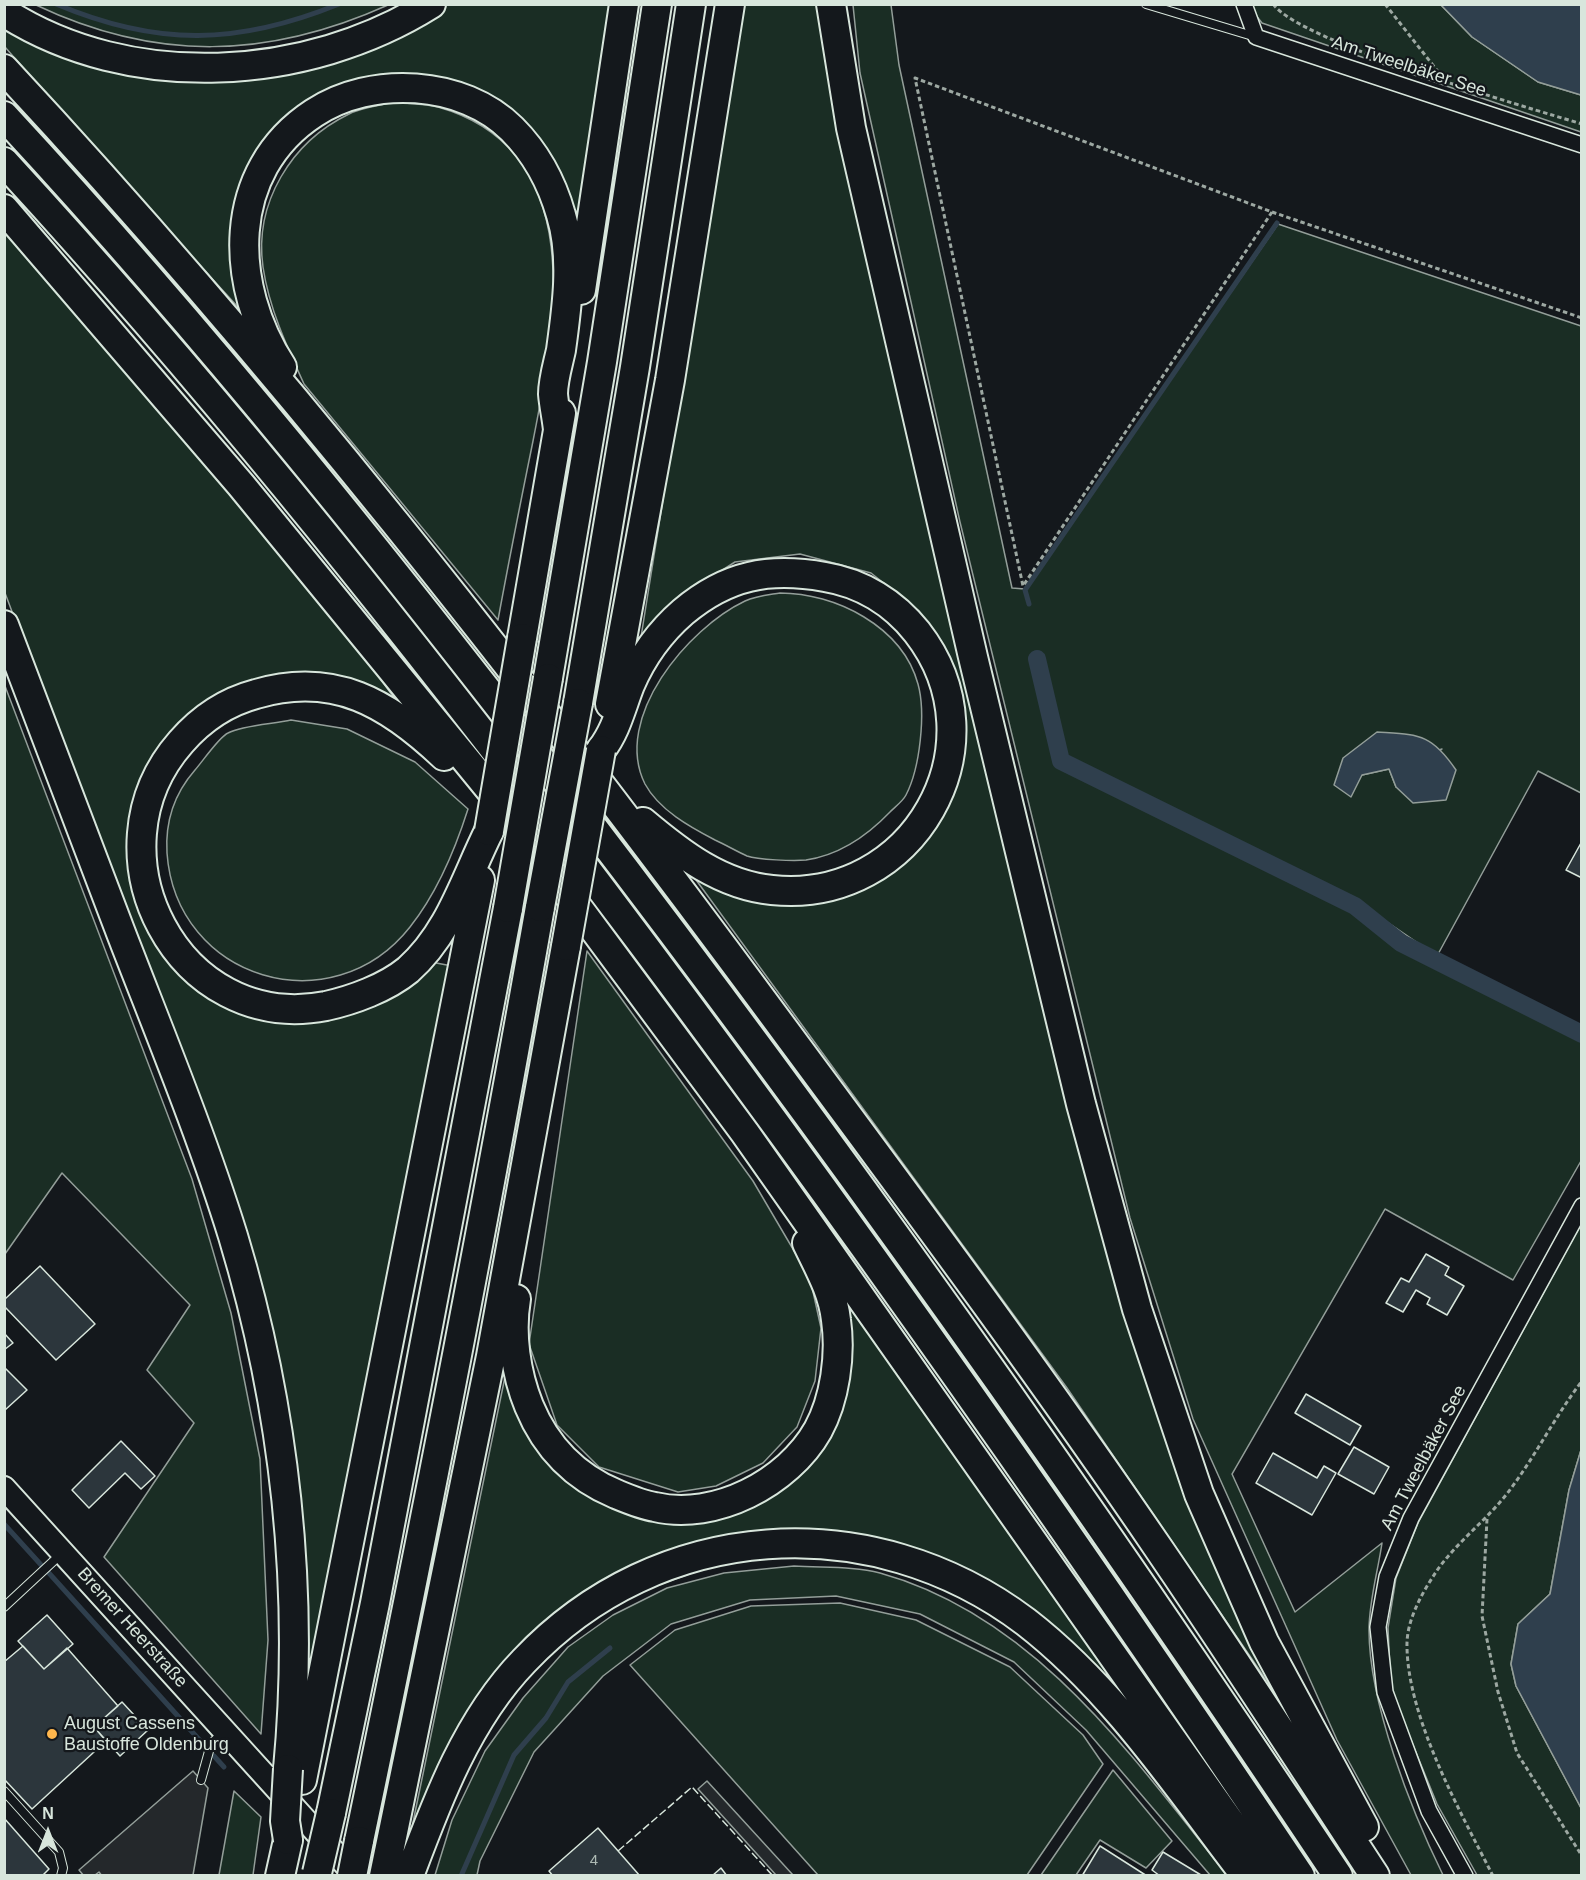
<!DOCTYPE html>
<html>
<head>
<meta charset="utf-8">
<style>
	body { margin:0 }
	#map { position:relative; width:1586px; height:1880px; overflow:hidden; background:#14181c; font-family:Arial,sans-serif }
	canvas { display:block }
	.frame { position:absolute; inset:0; border:6px solid #d8e6dc; pointer-events:none }
	.north { position:absolute; left:18px; top:1802px; width:60px; height:60px; -webkit-text-stroke:4px #14181c; paint-order:stroke; rotate:0deg; font-size:16px; font-weight:700; line-height:24px; text-align:center; color:#d8e6dc }
	.north::after { content:''; display:block; margin:auto; width:21px; height:27px; background:#d8e6dc; clip-path:polygon(50% 0,100% 100%,50% 72%,0 100%) }
</style>
</head>
<body>
<div id="map">
<canvas width="1586" height="1880"></canvas>
<div class="frame"></div>
<div class="north">N</div>
</div>
<script>
const ctx = document.querySelector('canvas').getContext('2d');
ctx.lineJoin = 'round';
function fillPath(path, color) {
  ctx.fillStyle = color;
  ctx.fill(path, 'evenodd');
}
function trace(path, color, width, dash) {
  ctx.strokeStyle = color;
  ctx.lineWidth = width;
  ctx.lineCap = dash ? 'butt' : 'round';
  ctx.setLineDash(dash || []);
  ctx.stroke(path);
}
function write(font, color, halo, rows, align = 'center') {
  ctx.font = font + ' Arial,sans-serif';
  ctx.lineWidth = 4.5;
  ctx.setLineDash([]);
  ctx.textBaseline = 'middle';
  ctx.strokeStyle = halo;
  ctx.fillStyle = color;
  for (const [text, x, y, turn = 0] of rows) {
    ctx.save();
    ctx.translate(x, y);
    ctx.rotate((+turn || 0) * Math.PI / 180);
    ctx.textAlign = isNaN(turn) ? turn : align;
    if (halo) ctx.strokeText(text, 0, 0);
    ctx.fillText(text, 0, 0);
    ctx.restore();
  }
}
const green = new Path2D(`
	M36,5H388C268,59 156,62 36,5Z
	M447,5H613L578,230L545,158L423,79L266,142L249,319L104,161L5,47L4,20L171,72L424,19Z
	M742,5H822L1127,1309L1303,1734L1067,1388L691,873L773,900L934,825L951,667L919,611L871,573L800,554L735,562L688,592L641,637Z
	M853,5H891L899,65L1012,588L1025,589L1278,224L1581,326V793L1538,771L1437,956L1368,909L1360,917L1396,948L1581,1039V1161L1513,1280L1385,1209L1232,1474L1295,1612L1382,1543C1378,1571 1369,1601 1369,1630C1369,1703 1411,1810 1443,1875H1411L1337,1740L1193,1419L1130,1218L960,522L860,73ZM1442,749L1396,787L1389,769L1362,775Z
	M1248,5H1441L1472,37L1538,82L1581,95V132L1262,23Z
	M393,102C408,104 424,103 438,107C590,150 556,325 533,441C521,500 509,560 498,620L304,384C287,347 269,308 263,267C254,203 291,142 349,114C362,107 379,106 393,102Z
	M5,229L231,494L370,664L397,702L237,687L128,835L135,893L146,925L273,1019L431,962L452,966L304,1711L296,1491L132,930L5,593Z
	M780,593C835,593 902,626 918,684C926,713 920,768 906,795C903,801 895,807 890,812C867,836 840,855 806,860C794,861 758,860 747,856C736,851 726,845 715,840C690,827 659,810 645,784C612,718 688,628 745,601C756,596 768,595 780,593Z
	M5,686L192,1179L231,1313L260,1459L268,1640L261,1734L104,1557L194,1423L147,1370L190,1305L62,1173L5,1254Z
	M291,720L347,729L415,762L468,809C455,850 437,893 410,927C332,1026 176,980 167,853C165,821 174,794 195,770C203,761 219,737 228,733C243,725 273,724 291,720Z
	M587,951L753,1181L810,1278L821,1328L815,1381L797,1427L763,1463L716,1486L678,1492L599,1467L557,1425L529,1344Z
	M1581,1224V1450L1569,1490L1550,1594L1518,1624L1511,1664L1516,1686L1581,1808V1875H1477L1437,1804L1391,1691L1388,1628L1396,1578L1418,1523Z
	M842,1290L1005,1516L1148,1731L1014,1603L805,1533L551,1623L405,1861L506,1372L526,1426L654,1515L805,1464Z
	M794,1566C822,1568 854,1566 880,1573C1035,1616 1132,1756 1227,1875H1210L1086,1730L1014,1662L920,1614L836,1596L750,1600L671,1624L603,1676L534,1752L480,1861L477,1875H435L452,1820L485,1751L523,1698L568,1647L613,1615L667,1588L724,1573Z
	M840,1603L916,1620L1010,1667L1083,1735L1103,1764L1027,1875H818L630,1665L675,1630L751,1606Z
	M1113,1770L1172,1841L1146,1868L1100,1840L1076,1875H1041Z
	M234,1791L261,1817L253,1875H219Z`);
fillPath(green, '#1a2d24');
trace(green, '#939e99', 1.5);
const parking = new Path2D(`
	M193,1771L208,1788L193,1875L102,1876L99,1872L95,1875L84,1876L79,1870Z
	M707,1781L793,1875H776L698,1789Z`);
fillPath(parking, '#24282b');
trace(parking, '#939e99', 1.5);
const water = new Path2D(`
	M1441,5H1581V95L1538,82L1472,37Z
	M1377,732C1419,735 1431,733 1456,770L1446,800L1413,803L1396,787L1389,769L1362,775L1351,797L1334,785L1343,758Z
	M1581,1450L1582,1808H1581L1516,1686L1511,1664L1518,1624L1550,1594L1569,1490Z`);
fillPath(water, '#2f3f4d');
trace(water, '#939e99', 1.5);
trace(new Path2D(`
	M56,4C158,47 238,45 339,4
	M1029,604L1025,590L1277,223
	M4,1524L43,1567
	M48,1572L204,1745
	M214,1756L224,1767
	M461,1876L514,1755L546,1718L568,1682L610,1648`), '#2f3f4d', 5);
trace(new Path2D(`
	M1037,659L1061,761L1355,906L1401,943L1582,1034`), '#2f3f4d', 18);
const building = new Path2D(`
	M1581,843H1582V878L1566,870Z
	M1426,1254L1449,1267L1445,1275L1464,1286L1447,1315L1427,1304L1430,1298L1416,1290L1403,1312L1386,1303L1401,1278L1409,1282Z
	M40,1266L95,1324L56,1360L4,1306V1300Z
	M4,1333L13,1343L4,1350Z
	M4,1367L27,1390L5,1410L4,1409Z
	M1306,1394L1361,1426L1350,1445L1295,1413Z
	M121,1441L155,1476L141,1489L125,1473L89,1508L72,1490Z
	M1354,1447L1389,1467L1374,1494L1338,1474Z
	M1273,1453L1317,1478L1324,1466L1336,1473L1312,1515L1256,1483Z
	M47,1615L73,1644L44,1669L18,1641Z
	M23,1646L44,1669L67,1648L118,1706L94,1727L106,1741L32,1809L4,1779V1662Z
	M122,1702L148,1730L120,1756L94,1727Z
	M4,1818L49,1869L42,1876H4Z
	M598,1828L640,1876H553L549,1871Z
	M1100,1846L1147,1876H1082Z
	M1163,1852L1201,1875L1160,1876L1152,1870Z
	M721,1868L727,1876H712Z`);
fillPath(building, '#2c363c');
trace(building, '#d8e6dc', 1.5);
const lane = new Path2D(`
	M1146,4L1256,37
	M4,1607L60,1555
	M201,1780L211,1744L223,1732
	M4,1791L59,1852L63,1868L61,1876`);
const street = new Path2D(`
	M1244,4L1256,37L1582,145
	M1465,1876L1429,1811L1385,1692L1378,1627L1387,1577L1411,1518L1582,1206`);
const secondary = new Path2D(`
	M4,1488L356,1876`);
const highway = new Path2D(`
	M831,4L851,128L973,657L1081,1104L1137,1309L1199,1494L1264,1642L1364,1827
	M4,12C130,93 307,82 431,4
	M4,69C276,361 523,677 760,997C896,1181 1033,1364 1161,1552C1234,1659 1304,1767 1375,1876
	M4,116C208,336 395,570 578,808C844,1155 1096,1512 1338,1876
	M4,162C199,374 380,599 555,828C815,1169 1061,1519 1300,1876
	M4,209L241,485L493,793L745,1133L1268,1876
	M581,290L624,4
	M282,367C229,286 225,171 314,113C371,75 463,80 512,129C535,152 552,183 561,215C574,257 567,307 561,350C558,364 553,380 553,394C554,406 557,419 558,430
	M4,625C43,728 82,831 121,933C160,1034 201,1133 233,1236C285,1408 305,1590 288,1769
	M522,638L561,413
	M548,678L602,362L657,4
	M578,703L635,367L691,4
	M610,704L670,380L730,4
	M601,750C616,731 621,708 630,685C642,657 660,632 683,612C727,575 769,567 825,577C862,583 894,603 917,632C1005,745 913,905 772,890C721,885 681,854 643,822
	M444,756C388,703 334,671 256,694C226,702 201,719 181,742C84,852 178,1035 326,1006C353,1000 386,988 408,970C450,933 465,879 489,831
	M516,1299C510,1334 516,1374 529,1406C546,1447 575,1477 616,1494C628,1499 642,1505 655,1507C715,1521 788,1483 818,1430C835,1399 841,1355 836,1320C833,1292 819,1268 807,1243
	M302,1780L480,880
	M331,1813L375,1603L508,908
	M359,1841C424,1530 485,1219 540,907
	M280,1876L288,1840
	M384,1876L491,1356L566,946
	M409,1876C437,1801 467,1720 524,1661C658,1519 871,1505 1026,1622C1114,1690 1179,1789 1246,1876`);
trace(lane, '#d8e6dc', 10);
trace(street, '#d8e6dc', 18);
trace(secondary, '#d8e6dc', 26);
trace(highway, '#d8e6dc', 32);
trace(new Path2D(`
	M1273,4C1300,42 1526,107 1582,124
	M1385,4L1443,78
	M1272,212L1023,586L915,78L1272,212L1582,318
	M1487,1519L1482,1616L1498,1692L1517,1753L1582,1856
	M1493,1876C1461,1813 1408,1719 1407,1647C1406,1621 1422,1593 1436,1572C1457,1541 1490,1518 1512,1487C1537,1453 1556,1415 1582,1381`), '#9da8a2', 3, [4.5, 3]);
trace(lane, '#14181c', 8);
trace(street, '#14181c', 15);
trace(secondary, '#14181c', 22);
trace(highway, '#14181c', 28);
const highwayBridge = new Path2D(`
	M489,831L522,638
	M540,907L578,703
	M508,908L548,678
	M566,946L601,750
	M288,1840L285,1821L288,1769
	M317,1873L331,1813
	M352,1876L359,1841`);
trace(highwayBridge, '#d8e6dc', 32, []);
trace(highwayBridge, '#14181c', 28);
trace(new Path2D(`
	M618,1851L692,1787L773,1876`), '#d8e6dc', 1.5, [8, 3]);
for (const [x, y, r, color] of [
	[52,1734,6,"#ffb74d"]
]) {
  const dot = new Path2D();
  dot.arc(x, y, r, 0, 2 * Math.PI);
  ctx.fillStyle = color;
  ctx.fill(dot);
  trace(dot, '#14181c', 2);
}
write('15px', '#adbab4', null, [
	["4",594,1861]
]);
write('18px', '#d8e6dc', '#14181c', [
	["Am Tweelbäker See",1409,67,18],
	["Am Tweelbäker See",1424,1458,-62],
	["Bremer Heerstraße",132,1628,48]
]);
write('18px', '#d8e6dc', '#14181c', [
	["August Cassens",64,1724],
	["Baustoffe Oldenburg",64,1745]
], 'left');
</script>
</body>
</html>
